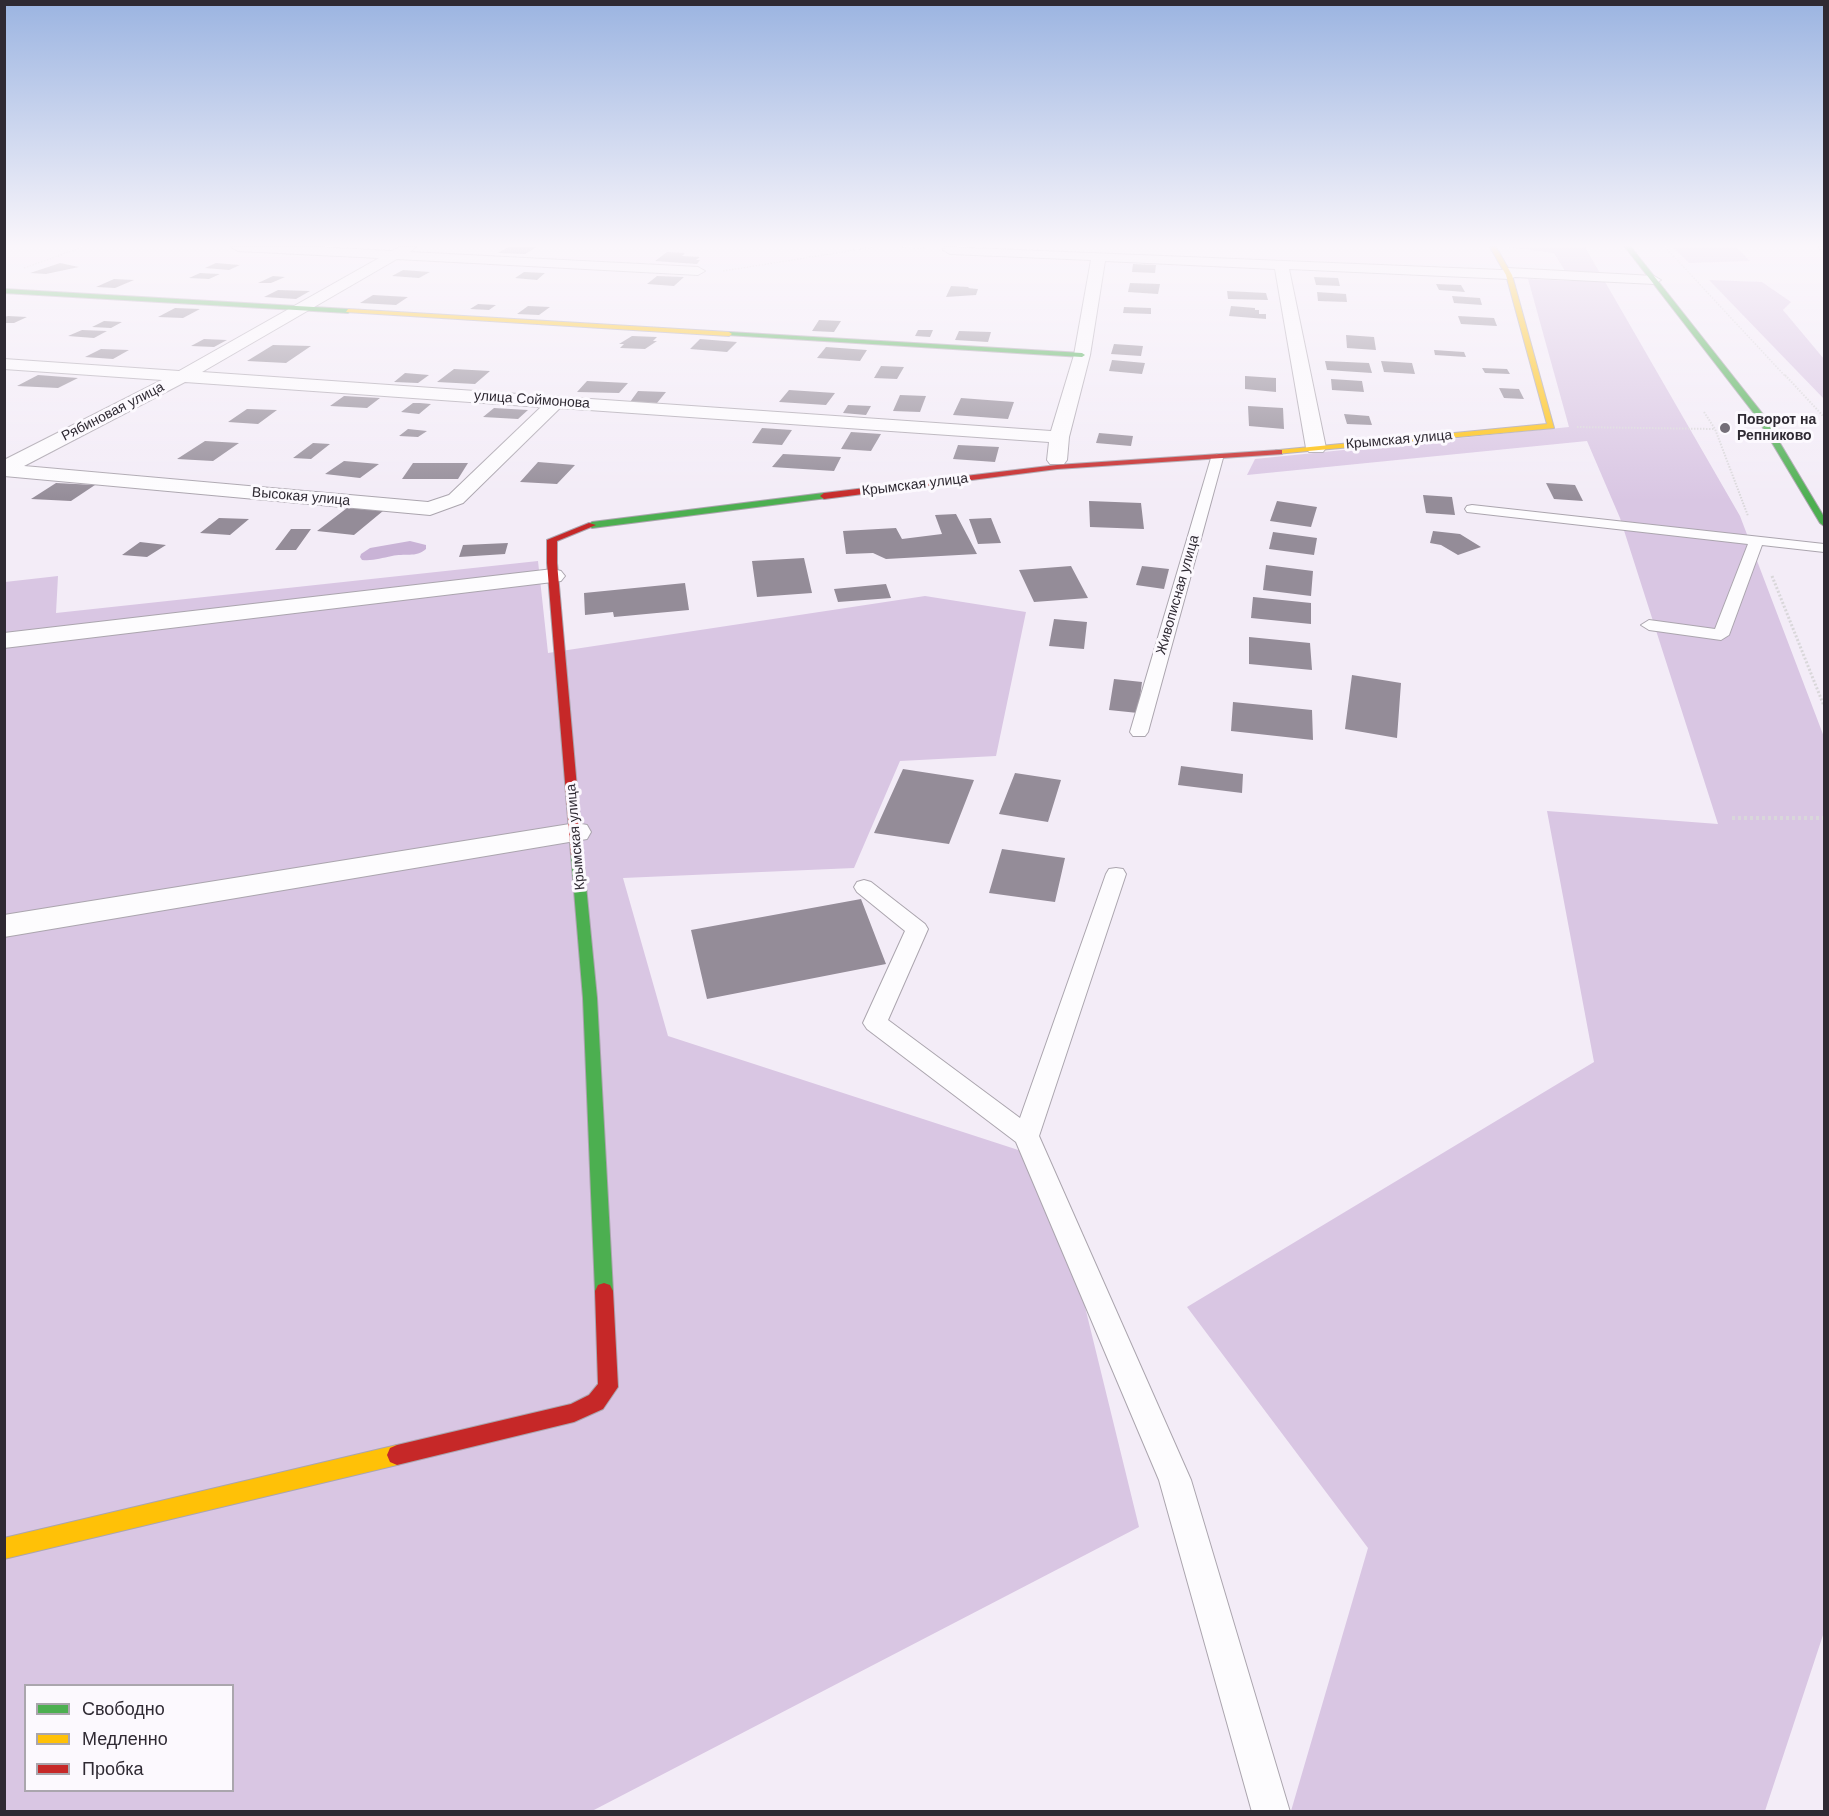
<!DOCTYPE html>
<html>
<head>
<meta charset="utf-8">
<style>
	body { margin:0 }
	#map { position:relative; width:1829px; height:1816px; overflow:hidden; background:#f3ecf7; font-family:Helvetica,sans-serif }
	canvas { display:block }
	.frame { position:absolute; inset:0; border:6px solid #2f2a33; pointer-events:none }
	.legend { position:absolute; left:24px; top:1684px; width:210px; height:108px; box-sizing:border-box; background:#fcf9fe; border:2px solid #aaa6ad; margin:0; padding:8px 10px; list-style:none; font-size:18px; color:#2f2a33 }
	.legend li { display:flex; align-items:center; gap:12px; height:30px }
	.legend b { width:30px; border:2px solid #aaa6ad }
</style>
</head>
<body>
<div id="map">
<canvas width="1829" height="1816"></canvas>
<div class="frame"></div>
<ul class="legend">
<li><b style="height:8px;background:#4caf50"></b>Свободно</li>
<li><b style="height:8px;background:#ffc107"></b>Медленно</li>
<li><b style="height:8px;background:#c62828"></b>Пробка</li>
</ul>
</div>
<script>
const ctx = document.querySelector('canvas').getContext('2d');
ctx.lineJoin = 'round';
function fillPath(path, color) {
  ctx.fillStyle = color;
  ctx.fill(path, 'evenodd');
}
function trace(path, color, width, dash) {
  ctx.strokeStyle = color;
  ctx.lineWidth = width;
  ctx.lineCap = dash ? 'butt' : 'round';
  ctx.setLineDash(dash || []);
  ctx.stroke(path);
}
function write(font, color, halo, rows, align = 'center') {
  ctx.font = font + ' Helvetica,sans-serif';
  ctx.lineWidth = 6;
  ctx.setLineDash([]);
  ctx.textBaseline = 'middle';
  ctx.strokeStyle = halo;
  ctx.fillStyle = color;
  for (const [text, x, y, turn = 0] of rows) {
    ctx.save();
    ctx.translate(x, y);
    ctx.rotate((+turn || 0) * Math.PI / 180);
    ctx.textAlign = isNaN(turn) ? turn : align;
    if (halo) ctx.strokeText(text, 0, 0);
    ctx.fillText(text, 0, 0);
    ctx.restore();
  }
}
fillPath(new Path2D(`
	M1507,247H1585L1740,516L1824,737V1632L1765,1811H1291L1368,1548L1187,1307L1594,1062L1547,811L1718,824L1620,518L1587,441L1247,475L1255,459L1569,427L1528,279L1571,281L1554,253Z
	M1673,247H1736L1750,261L1689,263Z
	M1709,280L1762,282L1791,302L1783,310L1824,359V399Z
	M538,561L548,653L925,596L1026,612L996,756L900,761L854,868L623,878L668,1036L1049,1160L1139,1527L592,1811L5,1812V582L58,576L56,613ZM26,1686H232V1790H26Z`), '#d9c6e3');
fillPath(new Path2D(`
	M410,541L426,545V549C416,558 404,553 392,556C381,558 374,561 362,560L360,557L361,554L370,548Z`), '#c9b3d6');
fillPath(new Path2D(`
	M508,247H537L525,254L498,253Z
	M667,252L685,253L682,256L700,257L696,260H700L697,264L655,261Z
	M60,263L79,267L46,274L30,273Z
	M216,263L240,265L229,270L205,268Z
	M1133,264L1156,265L1155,273L1132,272Z
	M403,270L430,272L419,278L392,276Z
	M524,272L545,273L537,280L515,278Z
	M200,273L220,274L209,279L189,278Z
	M273,276L285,277L271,283H258Z
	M657,276L684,277L674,286L647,284Z
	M1314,277L1338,278L1340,286L1316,285Z
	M114,279L134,280L115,288L96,287Z
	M1130,283L1160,284L1158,294L1128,292Z
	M1436,284L1461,285L1465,292L1439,290Z
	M951,286L969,287L968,288L978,289L976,295L946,297Z
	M278,290L310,291L296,299L264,297Z
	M1227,291L1266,293L1268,300L1228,299Z
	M1317,292L1346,294L1347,302L1318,301Z
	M373,295L408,297L396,305L360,303Z
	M1452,296L1480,298L1482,305L1454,303Z
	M478,304L496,305L489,310L470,309Z
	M528,306L550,307L539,315L517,314Z
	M1231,306L1255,308V310H1259V314H1266V319L1229,316Z
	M1124,307L1151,308V314L1123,313Z
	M175,308L200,309L183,318L158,317Z
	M8,316L27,317L14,323H4V317Z
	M1458,316L1494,318L1497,326L1461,324Z
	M819,320L841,321L834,332L812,331Z
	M104,321L122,322L111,328L92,327Z
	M82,330L107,331L94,338L68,336Z
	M918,330H933L930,337L915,336Z
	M959,331L991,332L988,342L955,340Z
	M1346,335L1374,337L1376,350L1347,348Z
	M632,336L657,337L653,341H657L645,349L620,348L624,344H619Z
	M204,339L227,340L214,347L191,346Z
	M700,339L737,342L727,352L690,349Z
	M1114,344L1143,346L1141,356L1111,354Z
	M273,345L311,346L286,363L247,361Z
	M826,347L867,350L860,361L817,358Z
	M101,349L129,350L113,359L85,357Z
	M1434,350L1464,352L1466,357L1435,355Z
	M1112,360L1145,363L1142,374L1109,371Z
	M1325,361L1369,363L1372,373L1327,370Z
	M1381,361L1412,363L1415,374L1384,372Z
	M881,366L904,367L897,379L874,378Z
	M1482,368L1507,369L1510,374L1485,373Z
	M454,369L490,371L475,384L437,382Z
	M405,373L429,375L418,383L394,382Z
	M38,375L78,378L58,388L17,386Z
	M1245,376L1276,378V392L1245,389Z
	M1331,379L1362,381L1364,392L1332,390Z
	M587,381L628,383L619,393L577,392Z
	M1499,388L1519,389L1524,399L1504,398Z
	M789,390L835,393L826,405L779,402Z
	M638,391L666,392L657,403L630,402Z
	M900,395L926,396L920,412L893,411Z
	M344,396L380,398L367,408L330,406Z
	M961,398L1014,402L1008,419L953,415Z
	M413,403H420L431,404L419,414L401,412Z
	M848,405L871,406L866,415L843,413Z
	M1248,406L1283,408L1284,429L1249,426Z
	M494,408L528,410L518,419L483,417Z
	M247,409L277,410L258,424L228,422Z
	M1344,414L1369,416L1372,425L1347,424Z
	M762,428L792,430L782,445L752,443Z
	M408,429L427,431L418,437L399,436Z
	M851,432L881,434L871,451L841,449Z
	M1099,433L1133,436L1131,446L1096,443Z
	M205,441L239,443L213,461L177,459Z
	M313,443L330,444L311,459L293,458Z
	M958,445L999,447L995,462L953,459Z
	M783,454L841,457L834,471L772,467Z
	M344,461L379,464L360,478L325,474Z
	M538,462L575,465L557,484L520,482Z
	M413,463H468L458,479H402Z
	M56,483L95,485L71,501L31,499Z
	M1546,483L1575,485L1583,501L1554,499Z
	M1423,495L1452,497L1455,515L1426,513Z
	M1089,501L1141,503L1144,529L1090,527Z
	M1277,501L1317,507L1311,527L1270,521Z
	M347,508L383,511L354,535L317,531Z
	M956,514L977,554L886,559L873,553L846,554L843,531L896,528L902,539L942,534L935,515Z
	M219,518L249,519L230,535L200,533Z
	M991,518L1001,543L978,544L969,519Z
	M291,529H311L296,550H275Z
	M1433,531L1460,534L1481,547L1458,555L1441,545L1430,543Z
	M1273,532L1317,538L1314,555L1269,549Z
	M140,542L166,545L147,557L122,555Z
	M508,543L505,554L459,557L463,545Z
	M804,558L812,593L757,597L752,561Z
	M1266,565L1313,571L1311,596L1263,590Z
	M1071,566L1088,598L1034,602L1019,570Z
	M1142,566L1169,569L1164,589L1136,585Z
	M685,583L689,610L614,617L613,612L585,615L584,593Z
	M886,584L891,598L838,602L834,589Z
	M1253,597L1311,603V624L1251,618Z
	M1054,619L1087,622L1084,649L1049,646Z
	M1249,637L1310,643L1312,670L1249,664Z
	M1352,675L1401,683L1397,738L1345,729Z
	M1114,679L1142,682L1138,713L1109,710Z
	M1233,702L1312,710L1313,740L1231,731Z
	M1181,766L1243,774L1242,793L1178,785Z
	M903,769L974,780L949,844L874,833Z
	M1015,773L1061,780L1048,822L999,814Z
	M1002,849L1065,858L1055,902L989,893Z
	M861,899L886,964L707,999L691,930Z`), '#948c98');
const lane = new Path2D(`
	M1819,247H1824V249H1820Z
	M1217,454L1223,458L1148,732L1145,736H1133L1130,732L1211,458Z
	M1472,505L1824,544V552L1762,545L1729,635L1721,640L1649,630L1641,625L1649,620L1715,629L1748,544L1467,512L1465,509L1467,506Z
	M1116,868L1123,869L1126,874L1039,1136L1191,1480L1290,1812H1252L1159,1480L1016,1142L867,1029L863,1023L905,931L857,892L854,887L857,882L864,880L871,882L925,924L928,929L888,1020L1020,1118L1106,874L1109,869Z`);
const street = new Path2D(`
	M231,247H316L392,251L399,247H416L410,252L698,267L705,271L698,275L397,259L202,372L1051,431L1074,355L1091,260L950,254L943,250L945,247L1502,270L1508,268L1654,276L1661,280L1654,284L1515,277L1509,279L1289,269L1326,448L1323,452H1309L1306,448L1275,269L1105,261L1090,355L1069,437L1067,460L1064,464H1050L1047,460L1049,442L560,408L463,503L430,515L4,476V460L162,380L4,369V359L179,371L379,258L238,251ZM185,382L541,407L449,495L428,502L24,466Z
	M553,569L561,571L565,576L561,581L4,648V633Z
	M576,823L587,825L591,832L587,839L4,937V915Z`);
const fast = new Path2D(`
	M1625,247H1631L1762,413L1824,517V526L1820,523L1756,416Z
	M4,289L348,309L351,311L348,313L4,293Z
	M729,332L1082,353L1085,355L1082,357L727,335Z
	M824,493L827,494V498L592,528L588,525L592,522Z
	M577,851L583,855L597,998L613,1291L610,1297L604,1299L598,1297L595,1291L583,998L571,855Z`);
const slow = new Path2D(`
	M1490,247H1496L1512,275L1554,428L1276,454V450H1279L1547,424L1506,275Z
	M348,309L729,332L732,334L729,336L346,312Z
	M397,1445L404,1448L407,1455L404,1462L397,1465L4,1559V1538Z`);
const jam = new Path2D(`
	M1279,450H1282V454L1057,469L824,499L820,496L824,493L1057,465Z
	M589,523L596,525L557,541V563L583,855L577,859L571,855L547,563V540Z
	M604,1283L610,1285L613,1291L618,1387L603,1409L574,1422L397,1465L390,1462L387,1455L390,1448L397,1445L571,1404L589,1395L598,1384L595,1291L598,1285Z`);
trace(lane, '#aba5ae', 2);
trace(street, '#aba5ae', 2);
trace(fast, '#aba5ae', 2);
trace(slow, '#aba5ae', 2);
trace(jam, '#aba5ae', 2);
trace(new Path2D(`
	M902,247L926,248
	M1665,247L1786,377
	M24,268L83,247
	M723,271L874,247`), '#d9d7da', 1.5, [1.5, 1.5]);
trace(new Path2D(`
	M1785,375L1824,417
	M1704,412L1715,429L1748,516
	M1577,427L1714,429`), '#d9d7da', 2, [1.5, 1.5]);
trace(new Path2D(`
	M1772,576L1824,706`), '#d9d7da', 3, [2, 2]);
trace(new Path2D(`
	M1732,818H1824`), '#d9d7da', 4, [3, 3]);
fillPath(lane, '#fdfcfe');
fillPath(street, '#fdfcfe');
fillPath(fast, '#4caf50');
fillPath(slow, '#ffc107');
fillPath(jam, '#c62828');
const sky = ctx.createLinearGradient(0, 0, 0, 501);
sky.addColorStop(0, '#9bb4e1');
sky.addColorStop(0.49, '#faf6fb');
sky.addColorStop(1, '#faf6fb00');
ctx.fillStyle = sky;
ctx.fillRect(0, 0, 1829, 501);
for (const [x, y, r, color] of [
	[1725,428,6,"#746e78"]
]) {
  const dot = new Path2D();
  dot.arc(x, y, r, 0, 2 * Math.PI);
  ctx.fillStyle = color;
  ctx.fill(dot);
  trace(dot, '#fcf9fe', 2);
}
write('14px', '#2f2a33', '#fcf9fe', [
	["улица Соймонова",532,400,4],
	["Рябиновая улица",113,412,-27],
	["Крымская улица",1399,440,-5],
	["Крымская улица",915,485,-7],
	["Высокая улица",301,497,5],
	["Живописная улица",1178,595,-74],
	["Крымская улица",576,837,-95]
]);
write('bold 14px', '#2f2a33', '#fcf9fe', [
	["Поворот на",1737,420],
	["Репниково",1737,436]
], 'left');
</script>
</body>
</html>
